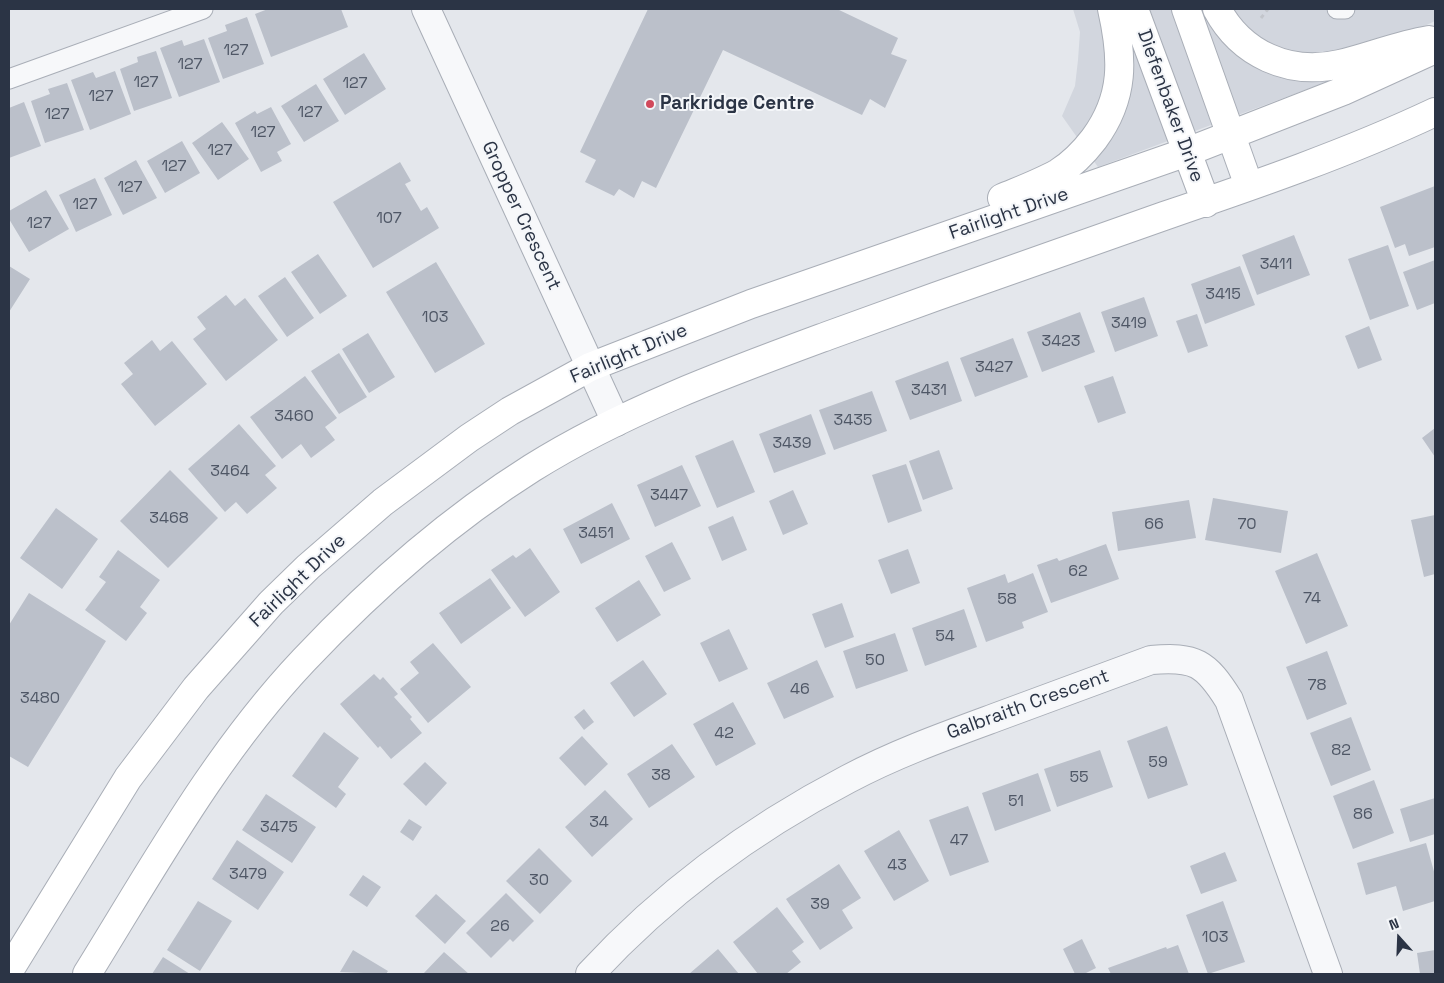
<!DOCTYPE html>
<html>
<head>
<meta charset="utf-8">
<style>
	body { margin:0 }
	#map { position:relative; width:1444px; height:983px; overflow:hidden; background:#e4e7ec; font-family:"Space Grotesk",sans-serif }
	canvas { display:block }
	.frame { position:absolute; inset:0; border:10px solid #2b3445; pointer-events:none }
	.north { position:absolute; left:1374px; top:913px; width:50px; height:50px; -webkit-text-stroke:4px #f4f6f9; paint-order:stroke; rotate:340deg; font-size:14px; font-weight:700; line-height:20px; text-align:center; color:#2b3445 }
	.north::after { content:''; display:block; margin:auto; width:18px; height:22px; background:#2b3445; clip-path:polygon(50% 0,100% 100%,50% 72%,0 100%) }
</style>
</head>
<body>
<div id="map">
<canvas width="1444" height="983"></canvas>
<div class="frame"></div>
<div class="north">N</div>
</div>
<script>
const ctx = document.querySelector('canvas').getContext('2d');
ctx.lineJoin = 'round';
function fillPath(path, color) {
  ctx.fillStyle = color;
  ctx.fill(path, 'evenodd');
}
function trace(path, color, width, dash) {
  ctx.strokeStyle = color;
  ctx.lineWidth = width;
  ctx.lineCap = dash ? 'butt' : 'round';
  ctx.setLineDash(dash || []);
  ctx.stroke(path);
}
function write(font, color, halo, rows, align = 'center') {
  ctx.font = font + ' "Space Grotesk",sans-serif';
  ctx.lineWidth = 4;
  ctx.setLineDash([]);
  ctx.textBaseline = 'middle';
  ctx.strokeStyle = halo;
  ctx.fillStyle = color;
  for (const [text, x, y, turn = 0] of rows) {
    ctx.save();
    ctx.translate(x, y);
    ctx.rotate((+turn || 0) * Math.PI / 180);
    ctx.textAlign = isNaN(turn) ? turn : align;
    if (halo) ctx.strokeText(text, 0, 0);
    ctx.fillText(text, 0, 0);
    ctx.restore();
  }
}
fillPath(new Path2D(`
	M1073,9H1435V21L1418,29L1359,70L1098,167L1062,116L1075,86L1078,60L1080,32Z`), '#d2d6de');
fillPath(new Path2D(`
	M268,9H341L348,27L271,57L255,14Z
	M648,9H837L898,38L891,54L907,60L885,108L870,99L862,115L723,50L656,188L642,181L634,198L619,189L614,196L585,182L596,160L580,152Z
	M247,17L264,64L223,79L208,38L227,31L225,25Z
	M204,39L220,82L179,97L160,48L182,40L184,46Z
	M156,51L172,98L134,111L120,69L138,62L137,57Z
	M364,53L386,89L345,115L323,79Z
	M115,71L131,114L90,130L71,80L93,72L96,78Z
	M67,83L84,130L45,143L31,101L50,94L48,89Z
	M316,84L339,121L304,142L281,106Z
	M24,102L41,146L9,158V108Z
	M271,107L291,144L277,152L282,161L261,172L235,123L255,111L257,114Z
	M222,122L249,159L218,180L192,143Z
	M182,141L200,173L165,193L147,161Z
	M136,160L157,198L123,215L104,178Z
	M400,162L411,181L405,184L421,211L427,207L439,228L373,268L333,202Z
	M95,178L112,215L76,232L59,195Z
	M1435,186V247L1409,256L1405,244L1395,248L1380,207Z
	M46,190L69,229L29,252L9,219V211Z
	M1294,235L1310,275L1257,295L1242,255Z
	M1388,245L1409,306L1370,320L1348,259Z
	M318,254L347,296L320,314L291,272Z
	M1435,260V303L1417,310L1403,272Z
	M436,262L485,344L435,373L386,292Z
	M9,266L30,279L9,312Z
	M1240,266L1255,305L1205,324L1191,284Z
	M285,277L314,318L287,337L258,296Z
	M226,295L235,306L245,298L278,340L226,381L193,339L206,329L197,317Z
	M1144,297L1158,336L1115,352L1101,312Z
	M1080,312L1095,352L1042,372L1027,332Z
	M1197,314L1208,346L1188,353L1176,321Z
	M1369,326L1382,360L1358,369L1345,336Z
	M368,333L395,377L369,393L342,349Z
	M1013,338L1028,377L975,397L960,358Z
	M152,340L160,351L172,341L207,384L155,426L121,384L133,374L124,363Z
	M339,353L367,397L339,414L311,371Z
	M948,361L962,401L910,420L895,381Z
	M305,376L337,418L325,427L335,440L311,458L301,444L282,459L250,417Z
	M1113,376L1126,413L1098,423L1084,386Z
	M872,391L887,431L834,450L819,410Z
	M811,414L826,454L774,473L759,434Z
	M239,424L276,466L265,475L277,488L247,514L236,502L225,512L188,469Z
	M1435,428V457L1422,438Z
	M733,440L755,492L717,508L695,456Z
	M939,450L953,489L923,500L909,461Z
	M906,464L922,511L888,523L872,475Z
	M682,465L701,506L655,527L637,485Z
	M170,470L218,518L168,568L120,521Z
	M793,490L808,524L783,535L769,501Z
	M1213,498L1288,511L1281,553L1205,540Z
	M1189,500L1196,538L1118,551L1112,512Z
	M612,503L630,539L581,564L563,529Z
	M56,508L98,539L62,589L20,558Z
	M1435,515V574L1424,577L1411,520Z
	M733,516L747,550L722,561L708,527Z
	M672,542L691,579L664,592L645,556Z
	M1106,544L1119,579L1051,603L1037,565L1057,558L1059,561Z
	M530,548L560,592L525,617L491,570L513,555L516,558Z
	M908,549L920,583L891,594L878,560Z
	M118,550L160,580L140,607L147,613L126,641L85,610L106,582L99,577Z
	M1317,553L1348,626L1306,644L1275,571Z
	M1033,573L1048,612L1022,622L1024,628L986,642L967,588L1005,574L1008,583Z
	M490,578L511,608L461,644L439,613Z
	M639,580L661,615L617,642L595,608Z
	M29,593L106,641L28,767L9,756V625Z
	M842,603L854,637L825,648L812,614Z
	M964,609L977,647L925,666L912,628Z
	M729,629L748,669L719,682L700,643Z
	M895,633L908,671L856,689L843,651Z
	M433,643L471,687L428,723L400,689L419,673L410,662Z
	M1327,651L1347,704L1307,720L1286,667Z
	M643,660L667,694L634,717L610,683Z
	M817,660L834,697L784,719L767,683Z
	M374,674L380,680L383,677L398,694L394,697L412,717L410,719L422,733L391,759L380,746L378,748L340,704Z
	M733,702L756,744L716,766L693,724Z
	M584,709L594,722L584,730L574,717Z
	M1351,717L1371,770L1331,786L1310,733Z
	M1167,726L1188,785L1148,799L1127,741Z
	M324,732L359,758L338,787L346,794L336,808L292,776Z
	M582,736L608,764L585,786L559,758Z
	M672,744L695,777L649,808L627,774Z
	M1100,750L1113,787L1057,807L1044,769Z
	M425,762L447,783L426,806L403,784Z
	M1038,773L1051,811L995,831L982,793Z
	M1374,780L1394,833L1353,849L1333,796Z
	M605,790L633,819L592,857L565,827Z
	M266,794L316,827L292,863L242,830Z
	M1435,798V834L1410,842L1400,809Z
	M968,806L989,862L950,876L929,820Z
	M409,819L422,827L413,841L400,832Z
	M899,830L929,881L894,901L864,851Z
	M237,840L284,872L258,910L212,879Z
	M1426,843L1435,875V901L1403,911L1396,886L1366,895L1357,863Z
	M539,848L572,881L540,914L506,881Z
	M1225,852L1237,881L1201,894L1190,866Z
	M839,864L861,898L842,910L853,928L820,950L786,899Z
	M363,875L381,887L367,907L349,895Z
	M506,893L534,921L513,942L510,939L491,958L466,933Z
	M436,894L466,921L445,944L415,916Z
	M198,901L232,921L200,971L167,950Z
	M1223,901L1245,962L1208,974L1186,915Z
	M777,907L804,942L792,951L801,962L786,974H758L733,942Z
	M1082,939L1096,968L1084,974H1075L1063,949Z
	M1178,945L1189,974H1111L1108,968L1166,947L1167,949Z
	M718,949L739,974H689Z
	M353,950L388,971L386,974L340,972Z
	M1435,950V974H1420L1417,953Z
	M444,952L469,974H423Z
	M163,957L190,974H152Z`), '#bbc0ca');
const lane = new Path2D(`
	M1337,9H1345
	M9,79L203,9`);
const street = new Path2D(`
	M426,9L616,422
	M590,974C663,895 752,829 848,779C895,754 945,736 994,718C1047,698 1099,679 1151,660C1195,656 1206,663 1229,700L1328,974`);
const secondary = new Path2D(`
	M1134,9L1206,203
	M1186,9L1249,186
	M1217,9C1241,54 1289,76 1340,64C1370,57 1398,45 1429,40
	M1002,198C1021,190 1040,183 1058,173C1071,165 1084,152 1094,139C1125,97 1123,58 1112,9
	M9,971L128,778L196,688L271,603L308,567L383,502L469,438L510,411L590,367L751,304L1187,152L1343,91L1435,49
	M87,974C154,866 216,753 304,660C372,588 448,521 532,468C623,411 727,373 827,336C939,295 1052,255 1164,216C1255,185 1348,153 1435,112`);
trace(lane, '#a9aeb7', 21);
trace(street, '#a9aeb7', 30);
trace(secondary, '#a9aeb7', 30);
trace(new Path2D(`
	M1261,18L1268,9`), '#c2c5cb', 3, [4, 4]);
trace(lane, '#f7f8fa', 19);
trace(street, '#f7f8fa', 28);
trace(secondary, '#fff', 28);
for (const [x, y, r, color] of [
	[650,104,5,"#d1495b"]
]) {
  const dot = new Path2D();
  dot.arc(x, y, r, 0, 2 * Math.PI);
  ctx.fillStyle = color;
  ctx.fill(dot);
  trace(dot, '#f4f6f9', 2);
}
write('16px', '#4f5766', null, [
	["127",236,51],
	["127",190,65],
	["127",146,83],
	["127",355,84],
	["127",101,97],
	["127",310,113],
	["127",57,115],
	["127",263,133],
	["127",220,151],
	["127",174,167],
	["127",130,188],
	["127",85,205],
	["107",389,219],
	["127",39,224],
	["3411",1276,265],
	["3415",1223,295],
	["103",435,318],
	["3419",1129,324],
	["3423",1061,342],
	["3427",994,368],
	["3431",929,391],
	["3460",294,417],
	["3435",853,421],
	["3439",792,444],
	["3464",230,472],
	["3447",669,496],
	["3468",169,519],
	["66",1154,525],
	["70",1247,525],
	["3451",596,534],
	["62",1078,572],
	["74",1312,599],
	["58",1007,600],
	["54",945,637],
	["50",875,661],
	["78",1317,686],
	["46",800,690],
	["3480",40,699],
	["42",724,734],
	["82",1341,751],
	["59",1158,763],
	["38",661,776],
	["55",1079,778],
	["51",1016,802],
	["86",1363,815],
	["34",599,823],
	["3475",279,828],
	["47",959,841],
	["43",897,866],
	["3479",248,875],
	["30",539,881],
	["39",820,905],
	["26",500,927],
	["103",1215,938]
]);
write('bold 19px', '#2b3445', '#f4f6f9', [
	["Parkridge Centre",660,104]
], 'left');
write('19px', '#2b3445', '#f4f6f9', [
	["Diefenbaker Drive",1170,106,70],
	["Fairlight Drive",1009,214,-19],
	["Gropper Crescent",521,216,65],
	["Fairlight Drive",629,354,-23],
	["Fairlight Drive",298,581,-44],
	["Galbraith Crescent",1028,705,-20]
]);
</script>
</body>
</html>
